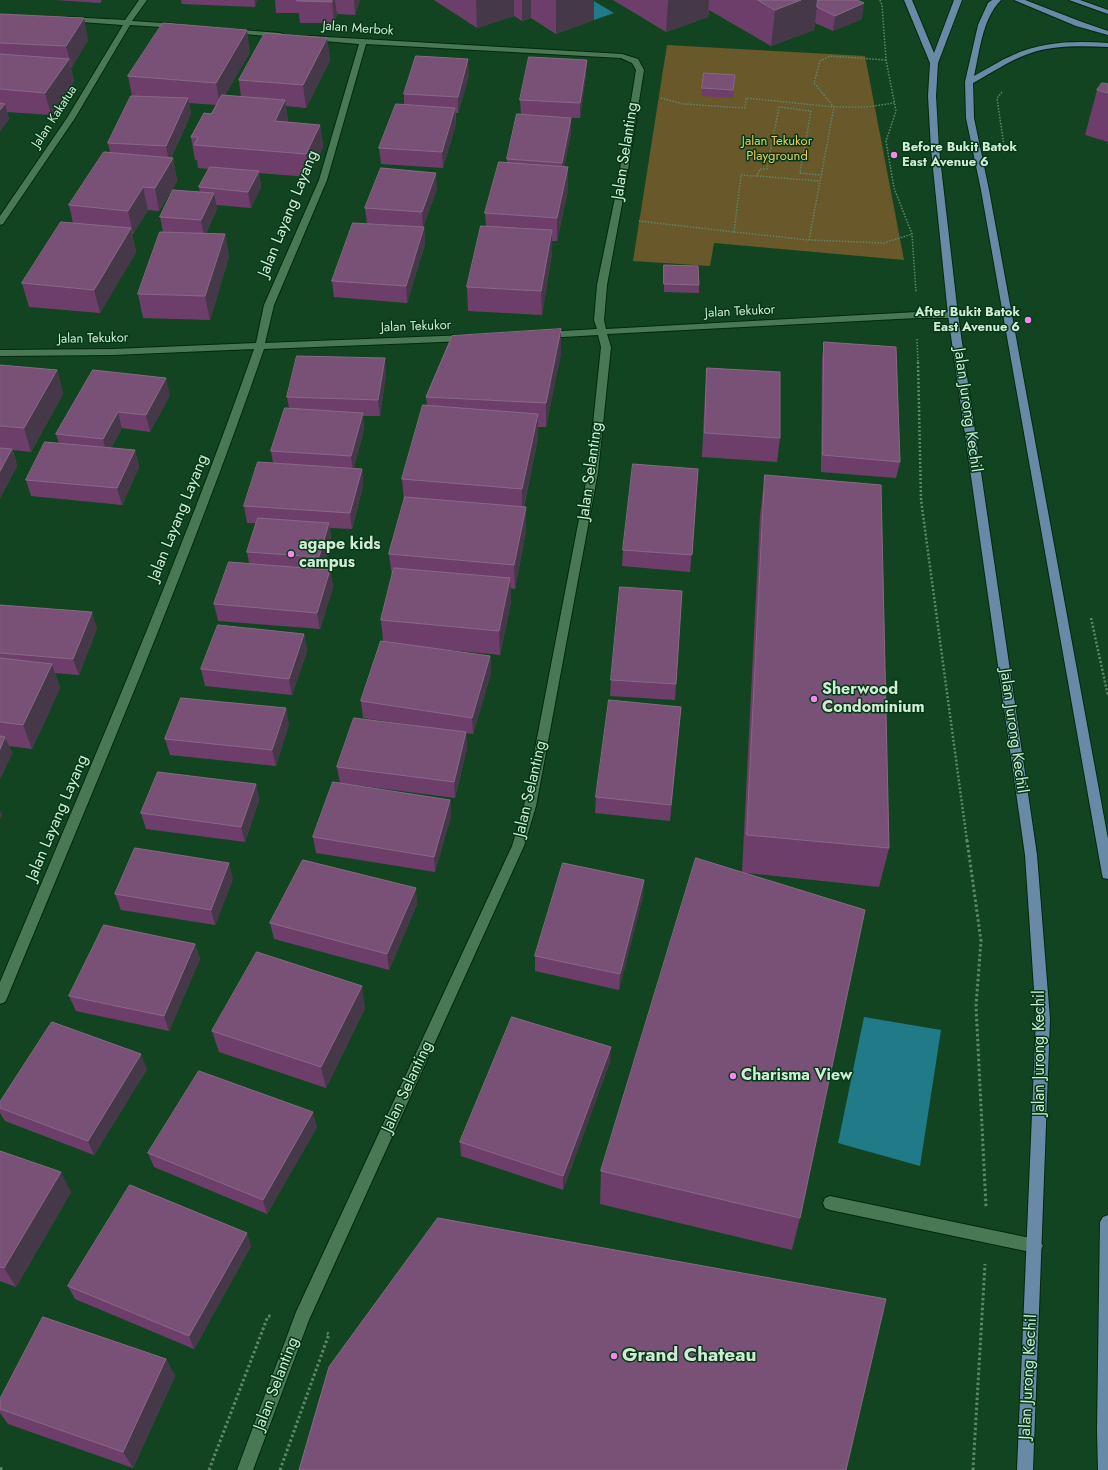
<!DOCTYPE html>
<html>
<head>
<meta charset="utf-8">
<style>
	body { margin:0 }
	canvas { display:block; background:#124421 }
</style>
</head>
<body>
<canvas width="1108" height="1470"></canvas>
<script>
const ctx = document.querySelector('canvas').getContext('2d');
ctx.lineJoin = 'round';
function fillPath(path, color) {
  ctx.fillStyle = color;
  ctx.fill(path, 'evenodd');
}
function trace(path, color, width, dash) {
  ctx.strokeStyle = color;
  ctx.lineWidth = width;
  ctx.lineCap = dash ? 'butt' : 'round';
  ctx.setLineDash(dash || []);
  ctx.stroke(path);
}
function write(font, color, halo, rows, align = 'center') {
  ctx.font = font + ' Jost,sans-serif';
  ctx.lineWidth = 3;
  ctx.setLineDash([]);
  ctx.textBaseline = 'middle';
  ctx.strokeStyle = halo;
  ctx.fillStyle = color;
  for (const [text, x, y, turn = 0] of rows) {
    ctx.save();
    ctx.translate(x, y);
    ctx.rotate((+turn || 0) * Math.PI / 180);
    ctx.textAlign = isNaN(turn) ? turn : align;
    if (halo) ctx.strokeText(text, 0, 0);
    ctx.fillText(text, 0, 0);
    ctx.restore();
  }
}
fillPath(new Path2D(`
	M667,45L865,56L904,260L714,243L710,266L633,261Z`), '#69582a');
fillPath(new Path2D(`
	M561,0H592L614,13L594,20Z
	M864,1017L941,1030L920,1166L838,1143Z`), '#207a88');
const minor = new Path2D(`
	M139,0H147L132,21L177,24L181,26L177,28L130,25L75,118L3,224L0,225V216L67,118L123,25L67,21L63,19L67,17L125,20Z
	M228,29L280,33L284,35L280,37L231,33H228Z
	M310,36L622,54L638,59L644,70L625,188L607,285L604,320L606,329L917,312H953L958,315L953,318H917L607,334L611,347L598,472L536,806L524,846L309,1320L253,1470H237L296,1312L512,846L524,806L588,472L601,347L598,335L545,338L540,335L545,332L597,329L594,320L597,285L617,188L636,70L632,63L621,58L366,44L327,180L274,305L265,343L467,335L472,338L467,341L264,349C188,569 96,783 7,998L5,1002L0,1004V982C88,772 179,563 254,349L113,355L0,356V350L113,349L256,343L264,305L319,180L359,44L313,40H310Z
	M830,1196L1035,1239L1040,1241L1043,1246L1040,1251L1035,1253L830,1210L825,1208L823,1203L825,1198Z`);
const major = new Path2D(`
	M904,0H912L934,53L954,0H962L938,63L936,96L939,149L958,315L1037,855L1050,1019L1033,1470H1017L1036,1019L1025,855L948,315L931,149L928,96L930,63Z
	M992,0H1001C982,19 980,51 974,76C987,69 999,61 1013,55C1043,41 1076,41 1108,43V47C1081,46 1053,45 1028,54C1009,61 991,73 973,83L974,118L989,190L1108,839V879L1103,878L1102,874L981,190L966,118L965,82L978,25L988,3Z
	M1014,0H1025L1082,22L1108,31V35L1076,26Z
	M1069,0H1080L1108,10V14Z
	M1108,1215V1470H1098L1097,1431L1100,1222L1103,1217Z`);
trace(minor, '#02280e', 2);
trace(major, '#02280e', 2);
trace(new Path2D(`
	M880,0L882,5L886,60L896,111L886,141L894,188L912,234L916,292
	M1002,92L997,98L1005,153
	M661,98L683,104L745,108L746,98L834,107H867L894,103
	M757,176L819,181
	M639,221L734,232L741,175L757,176L760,169H767L779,107L811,111L800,173L820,175
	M734,232L809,240L884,243L912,234
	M809,240L834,107L814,83L820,61L830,56L886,60
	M917,339L918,363`), '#5f8769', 1.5, [1.5, 1.5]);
trace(new Path2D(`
	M918,362L921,500L967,841
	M1091,618L1108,696`), '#5f8769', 2.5, [2, 2]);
trace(new Path2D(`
	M967,840L981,941L976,1006L986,1207
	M0,1468L4,1470
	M209,1470L268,1316H272
	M280,1470L329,1334L327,1333
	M973,1470L985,1264`), '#5f8769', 3, [2.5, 2.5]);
fillPath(minor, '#497954');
fillPath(major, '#698aa7');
fillPath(new Path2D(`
	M55,0H102L100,3Z
	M181,0H257L255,7L182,4Z
	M275,0H360L355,15L337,14L334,23H300L299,13H276Z
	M434,0H594V20L556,34L531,18L522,21L514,16L477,28Z
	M613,0H857L862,19L833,31L815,23L814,30L771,46L709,10L708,17L666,32Z
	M0,14L88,40L71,68L74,81L51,115L7,112L9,119L0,131Z
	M327,38L330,60L306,108L286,106L288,122L320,125L323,147L309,177L259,173L261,187L251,208L216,205L217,209L206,233L225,234L229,257L210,320L143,318L138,294L163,232L160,217L200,192L199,187L209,169L198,168L197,160H195L191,137L211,114L217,105L189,103L191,114L171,158H173L177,181L159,211L148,210L133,234H132L136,252L100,313L29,307L22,283L73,223L69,205L110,152L108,143L132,96L128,76L250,52L225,95L241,97L239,80Z
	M469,75L458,113H456V124L443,168L381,164L379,148L404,104V94Z
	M586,75L580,118H571V133L564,167H568V190L557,241H552V253L542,315L468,311L467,287L486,226L485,213L507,163V159L521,115L520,100Z
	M735,75L733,98L702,96V88Z
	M1108,84V144H1107L1108,142L1085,135L1097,90Z
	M437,189L423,227H424L425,244L407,303L334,297L332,281L367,224L365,208Z
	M664,265L699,285V293L664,292Z
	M824,342L900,462L896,478L821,472L822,359Z
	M561,353L546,427H538V438L524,507L526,531L515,589L510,588L511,602L500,655L439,649L490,656L491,673L473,734L466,733L467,748L455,798L340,783L337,767L412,725L363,718L361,701L383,641L381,620L392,577L389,554L404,501L402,479L427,405L426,397Z
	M0,365L57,370L63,394L31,452L13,450L17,466L0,498Z
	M707,368L780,438L777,462L702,457L705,392Z
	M93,370L170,395L150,432L122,428L111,448L135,450L139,467L122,505L31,496L26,480L59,444L56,434Z
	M386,374L380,416H363L364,429L354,468L362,469L363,486L352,529L330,528L331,540L323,569L330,570L333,587L320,629L218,621L214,604L249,563L247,552L256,523H247L244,506L273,463L271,451L289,408L287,397Z
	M698,469L690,572L622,566L623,550Z
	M765,475L889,848L879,887L747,873L800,1218L792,1250L600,1204L601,1171L742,872L760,515Z
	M0,605L97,628L79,675L55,673L60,688L32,749L9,746L12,753L0,779Z
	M304,634L307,651L292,695L205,686L201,669Z
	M611,680L676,684L675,700L610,696Z
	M681,707L670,821L595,813L596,797Z
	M289,724L276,766L170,755L165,739Z
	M256,784L259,800L245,842L146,829L141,813Z
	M450,800L451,816L435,872L316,853L313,837Z
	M233,879L215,925L121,910L115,894Z
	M644,880L643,896L619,990L535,971V956Z
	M417,904L389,970L274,939L270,923Z
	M195,944L200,959L169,1031L76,1011L69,996Z
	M365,1008L326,1088L219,1052L212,1031Z
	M610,1062L563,1190L461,1156L460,1142Z
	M147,1069L94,1155L5,1121L0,1113V1102Z
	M317,1127L267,1214L154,1167L148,1153Z
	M0,1151L71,1192L16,1287L0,1281Z
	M251,1246L194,1349L75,1299L68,1286Z
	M166,1359L175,1376L133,1468L8,1424L0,1413V1399Z`), '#6e3e6b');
fillPath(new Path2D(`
	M254,0H257L255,7Z
	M332,0H335L337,14L334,23L332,2Z
	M354,0H360L355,15Z
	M476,0H514V16L477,28Z
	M522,0H531V18L522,21Z
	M556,0H594V20L556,34Z
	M668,0H709L708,17L666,32Z
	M801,0H818L814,30L771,46L775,10Z
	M864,3L862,19L833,31L835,16Z
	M84,18L88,40L72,68L66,46Z
	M247,30L250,52L220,105L216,83Z
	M327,38L330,60L306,108L303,85Z
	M69,59L74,81L51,115L45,93Z
	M468,59L469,75L458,113V97Z
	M587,60L586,75L580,118V103Z
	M188,98L191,114L169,162L166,146Z
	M285,100L288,123L275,121Z
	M5,104L9,119L0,131V110Z
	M455,108L456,124L443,168L442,152Z
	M571,118V133L562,179V163Z
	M320,125L323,147L309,177L306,154Z
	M173,158L177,181L159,211L155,188Z
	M568,167V190L557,241V218Z
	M259,171L261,187L251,208L248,192Z
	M436,173L437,189L423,228L422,212Z
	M143,187L148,210L133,234L128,211Z
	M214,193L217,209L204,236L201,220Z
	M424,227L425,244L407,303L406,286Z
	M131,228L136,252L100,313L94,290Z
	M552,230V253L542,315L541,291Z
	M225,234L229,257L210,320L205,296Z
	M561,329V353L546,427V403Z
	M385,358L386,374L380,416L378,400Z
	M57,370L63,394L31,452L24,428Z
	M166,378L170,395L150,432L146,415Z
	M118,412L122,428L107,456L103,439Z
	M363,413L364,429L353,473L351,456Z
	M538,414V438L522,513V489Z
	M12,449L17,466L0,498V471Z
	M135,450L139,467L122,505L117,488Z
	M362,469L363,486L352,529L350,513Z
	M526,507V531L515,589L514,565Z
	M329,523L331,540L321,574L319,557Z
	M330,570L333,587L320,629L317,613Z
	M510,578L511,602L500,655L499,631Z
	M92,612L97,628L79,675L73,659Z
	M304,634L307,651L292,695L289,679Z
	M490,656L491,673L473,734L472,718Z
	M52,664L60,688L32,749L23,725Z
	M286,708L289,724L276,766L272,750Z
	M466,732L467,748L455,798L454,782Z
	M5,737L12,753L0,779V749Z
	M256,784L259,800L245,842L241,827Z
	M450,800L451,816L435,872L434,857Z
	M0,810L2,815L0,819Z
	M229,863L233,879L215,925L211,910Z
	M644,880L643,896L619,990L620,974Z
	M416,888L417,904L389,970L387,954Z
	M195,944L200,959L169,1031L164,1016Z
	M362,986L365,1008L326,1088L321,1067Z
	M611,1047L610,1062L563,1190V1176Z
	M141,1054L147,1069L94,1155L88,1141Z
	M313,1112L317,1127L267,1214L263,1200Z
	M61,1172L71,1192L16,1287L4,1268Z
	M247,1233L251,1246L194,1349L189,1336Z
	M166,1359L175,1376L133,1468L123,1452Z`), '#453949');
const building = new Path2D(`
	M297,0H332V2L297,1Z
	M758,0H801L775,10Z
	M818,0H857L864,3L835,16L817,7Z
	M0,14L84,18L66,46L0,43Z
	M163,23L247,30L216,83L128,76Z
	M265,33L327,38L303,85L239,80Z
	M0,54L69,59L45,93L0,89Z
	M416,56L468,59L458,97L404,94Z
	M529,57L587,60L580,103L520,100Z
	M704,73L735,75L733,90L702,88Z
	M1102,83L1108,84V93L1097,90Z
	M222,95L285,100L275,121L320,125L306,154L194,145L198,137H191L204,113L211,114Z
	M131,96L188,98L166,146L108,143Z
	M0,103L5,104L0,110Z
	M396,104L455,108L442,152L379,148Z
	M517,114L571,118L562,163L507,159Z
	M104,152L173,158L155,188L143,187L128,211L69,205Z
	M499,162L568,167L557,218L485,213Z
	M210,167L259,171L248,192L199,187Z
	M381,168L436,173L422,212L365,208Z
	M173,190L214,193L201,220L160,217Z
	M61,222L131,228L94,290L22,283Z
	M353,223L424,227L406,286L332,281Z
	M481,226L552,230L541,291L467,287Z
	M160,232L225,234L205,296L138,294Z
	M664,265L698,266L699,285L664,284Z
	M561,329L546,403L426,397L452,336Z
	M824,342L896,347L900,462L823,455Z
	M297,356L385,358L378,400L287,397Z
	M0,365L57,370L24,428L0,426Z
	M707,368L780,372V438L705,433Z
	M93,370L166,378L146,415L118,412L103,439L56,434Z
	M423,405L538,414L522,489L402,479Z
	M285,408L363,413L351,456L271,451Z
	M45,442L135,450L117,488L26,480Z
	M0,448L12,449L0,471Z
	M258,462L362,469L350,513L244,506Z
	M633,464L698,469L692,555L623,550Z
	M765,475L881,485L889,848L747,835Z
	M405,497L526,507L514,565L389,554Z
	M258,518L329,523L319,557L247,552Z
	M229,562L330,570L317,613L214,604Z
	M394,568L510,578L499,631L381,620Z
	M620,587L682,591L676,684L611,680Z
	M0,605L92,612L73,659L0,653Z
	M218,625L304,634L289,679L201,669Z
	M381,641L490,656L472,718L361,701Z
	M0,658L52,664L23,725L0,722Z
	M181,698L286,708L272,750L165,739Z
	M609,700L681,707L671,805L596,797Z
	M354,718L466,732L454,782L337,767Z
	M0,736L5,737L0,749Z
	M158,772L256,784L241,827L141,813Z
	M333,782L450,800L434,857L313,837Z
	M135,848L229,863L211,910L115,894Z
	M696,858L865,910L800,1218L601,1171Z
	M303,860L416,888L387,954L270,923Z
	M563,863L644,880L620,974L535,956Z
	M104,925L195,944L164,1016L69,996Z
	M257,952L362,986L321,1067L212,1031Z
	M512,1017L611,1047L563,1176L460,1142Z
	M52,1022L141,1054L88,1141L0,1108V1102Z
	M199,1071L313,1112L263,1200L148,1153Z
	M0,1151L61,1172L4,1268L0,1267Z
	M130,1185L247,1233L189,1336L68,1286Z
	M438,1218L886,1299L846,1470H299L329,1367Z
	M43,1317L166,1359L123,1452L0,1409V1399Z`);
fillPath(building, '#795176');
trace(building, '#876985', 1);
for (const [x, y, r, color] of [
	[894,155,4,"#f689ed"],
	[1028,320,4,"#f689ed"],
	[291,554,4,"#f689ed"],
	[814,699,4,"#f689ed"],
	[733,1076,4,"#f689ed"],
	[614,1356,4,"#f689ed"]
]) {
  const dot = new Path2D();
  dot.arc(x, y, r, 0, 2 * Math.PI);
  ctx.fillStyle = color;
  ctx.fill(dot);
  trace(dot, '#043917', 1.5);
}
write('13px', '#d1ebd5', '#043917', [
	["Jalan Merbok",358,29,4],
	["Jalan Kakatua",55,117,-57],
	["Jalan Tekukor",740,312,-3],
	["Jalan Tekukor",416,327,-2],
	["Jalan Tekukor",93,339,-1]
]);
write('13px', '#efc95c', '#043917', [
	["Jalan Tekukor",777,142],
	["Playground",777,157]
]);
write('bold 13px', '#d1ebd5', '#043917', [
	["Before Bukit Batok",902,148],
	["East Avenue 6",902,163],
	["After Bukit Batok",1020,313,"right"],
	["East Avenue 6",1020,328,"right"]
], 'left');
write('16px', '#d1ebd5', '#043917', [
	["Jalan Selanting",626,151,-81],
	["Jalan Layang Layang",289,214,-68],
	["Jalan Jurong Kechil",967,410,82],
	["Jalan Selanting",591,471,-82],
	["Jalan Layang Layang",179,518,-68],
	["Jalan Jurong Kechil",1013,731,82],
	["Jalan Selanting",531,789,-77],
	["Jalan Layang Layang",58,818,-67],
	["Jalan Jurong Kechil",1040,1053,-90],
	["Jalan Selanting",408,1087,-65],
	["Jalan Jurong Kechil",1029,1377,-87],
	["Jalan Selanting",277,1384,-69]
]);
write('bold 16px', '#d1ebd5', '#043917', [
	["agape kids",299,545],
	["campus",299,563],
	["Sherwood",822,690],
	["Condominium",822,708],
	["Charisma View",741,1076]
], 'left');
write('bold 19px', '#d1ebd5', '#043917', [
	["Grand Chateau",622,1356]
], 'left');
</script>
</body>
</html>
